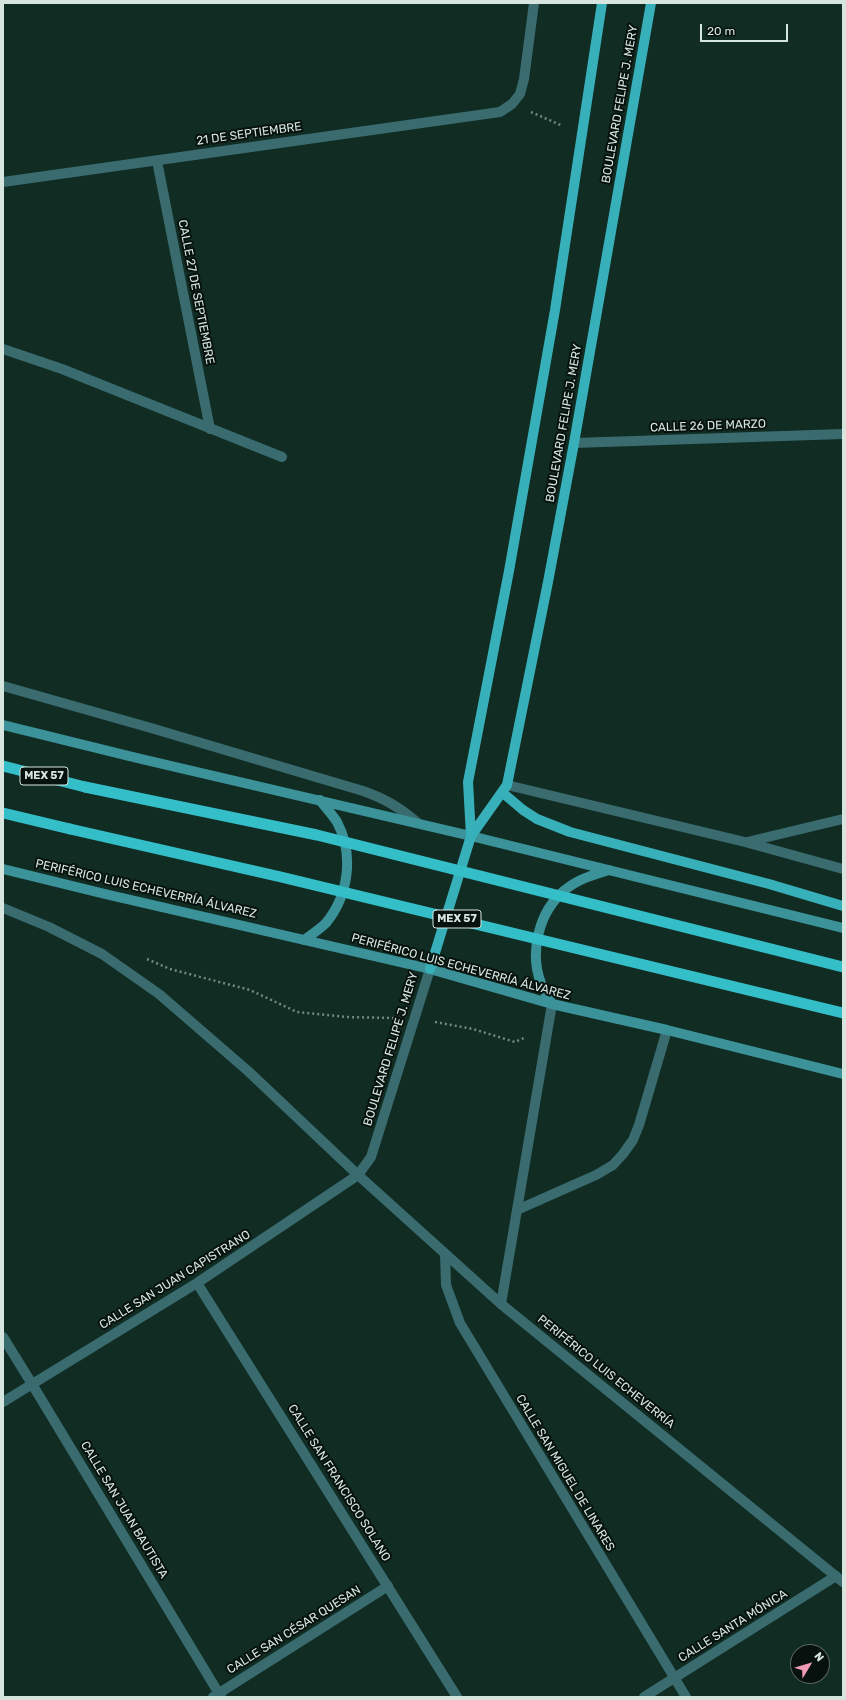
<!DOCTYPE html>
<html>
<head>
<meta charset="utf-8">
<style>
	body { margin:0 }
	#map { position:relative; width:846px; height:1700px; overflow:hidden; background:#102c23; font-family:Rubik,sans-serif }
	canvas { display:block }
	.frame { position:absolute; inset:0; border:4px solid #d6e6df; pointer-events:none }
	.north { position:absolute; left:790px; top:1644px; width:40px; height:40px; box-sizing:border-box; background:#07120e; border:1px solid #5a6762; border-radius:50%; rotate:52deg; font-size:11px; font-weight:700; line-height:16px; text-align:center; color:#d6e6df }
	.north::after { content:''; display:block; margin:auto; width:14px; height:18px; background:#f09ab5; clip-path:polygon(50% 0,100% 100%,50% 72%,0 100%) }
	.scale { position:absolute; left:700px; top:24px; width:88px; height:18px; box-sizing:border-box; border:2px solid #d6e6df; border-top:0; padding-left:5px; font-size:12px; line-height:14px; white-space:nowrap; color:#d6e6df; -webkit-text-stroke:3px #07120e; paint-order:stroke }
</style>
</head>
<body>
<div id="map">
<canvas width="846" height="1700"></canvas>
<div class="frame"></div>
<div class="north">N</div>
<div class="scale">20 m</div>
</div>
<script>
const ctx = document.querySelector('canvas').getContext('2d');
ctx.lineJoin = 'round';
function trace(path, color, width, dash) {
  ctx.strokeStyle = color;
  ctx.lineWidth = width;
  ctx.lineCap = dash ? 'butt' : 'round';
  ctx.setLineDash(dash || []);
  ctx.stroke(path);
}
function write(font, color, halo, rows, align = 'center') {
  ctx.font = font + ' Rubik,sans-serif';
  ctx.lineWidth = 4;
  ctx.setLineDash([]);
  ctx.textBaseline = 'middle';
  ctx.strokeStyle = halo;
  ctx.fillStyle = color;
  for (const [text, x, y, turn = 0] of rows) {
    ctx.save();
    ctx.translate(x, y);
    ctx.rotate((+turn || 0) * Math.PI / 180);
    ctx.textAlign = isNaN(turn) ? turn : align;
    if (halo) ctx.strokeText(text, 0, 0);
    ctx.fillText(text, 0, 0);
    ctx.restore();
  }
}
trace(new Path2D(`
	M531,112L563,126
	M147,959L170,969L250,990L297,1012L346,1017L394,1018
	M435,1022L473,1029L515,1042L526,1037`), '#738981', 2.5, [2, 3]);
trace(new Path2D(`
	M507,785L745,842L843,869
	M747,842L843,819
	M517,1210L596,1175L613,1165L623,1154L633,1140L639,1125L667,1030`), '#396b6f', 10);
trace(new Path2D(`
	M213,1697L388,1586`), '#396b6f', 10);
trace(new Path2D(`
	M157,161L210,429
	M3,182L500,112L512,104L520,94L524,79L534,3
	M3,349L62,369L282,457
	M574,443L843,434
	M3,686L151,728L363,791C386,799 400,808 418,823
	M445,1254L446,1285L460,1323L686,1697
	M197,1283L457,1697
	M501,1304L552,1004
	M3,1337L32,1384L221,1697
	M3,1402L197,1283L358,1175
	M644,1697L836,1576`), '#396b6f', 10);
trace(new Path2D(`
	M3,908L49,927L102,954L159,994L248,1071L358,1175L501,1304L843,1582
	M358,1175L371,1157L430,969`), '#396b6f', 10);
trace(new Path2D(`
	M3,725L137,758L471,836L843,928
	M3,869L105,894L430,969L552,1004L667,1030L843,1074
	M304,940C311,935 320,929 326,923C349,895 354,854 337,822C332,814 325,807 320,800
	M552,1004C548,997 543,990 541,983C529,952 539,911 565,890C578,879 593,875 609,870`), '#3b9299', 10);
trace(new Path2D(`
	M503,793L523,810L537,819L570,832L769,884L843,906
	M471,836L507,785L548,582L574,443L651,3
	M430,969L471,836L468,782L509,571L555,310L602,3`), '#38b0b9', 10);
trace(new Path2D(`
	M3,766L85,787
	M3,813L70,829`), '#34bec8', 11);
trace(new Path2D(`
	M85,787L317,835L843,967
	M70,829L281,877L843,1013`), '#34bec8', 11);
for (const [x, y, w] of [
	[44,776,48],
	[457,919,48]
]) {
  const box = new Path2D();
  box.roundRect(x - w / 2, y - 9, w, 18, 3);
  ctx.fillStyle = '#07120e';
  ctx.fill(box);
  trace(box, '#d6e6df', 1);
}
write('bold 11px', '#d6e6df', null, [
	["MEX 57",44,776],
	["MEX 57",457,919]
]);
write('12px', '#d6e6df', '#07120e', [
	["BOULEVARD FELIPE J. MERY",620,104,-80],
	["21 DE SEPTIEMBRE",249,134,-8],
	["CALLE 27 DE SEPTIEMBRE",196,292,79],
	["BOULEVARD FELIPE J. MERY",564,423,-80],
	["CALLE 26 DE MARZO",708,426,-2],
	["PERIFÉRICO LUIS ECHEVERRÍA ÁLVAREZ",146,889,13],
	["PERIFÉRICO LUIS ECHEVERRÍA ÁLVAREZ",461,967,15],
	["BOULEVARD FELIPE J. MERY",391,1049,-73],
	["CALLE SAN JUAN CAPISTRANO",175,1280,-32],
	["PERIFÉRICO LUIS ECHEVERRÍA",606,1372,39],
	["CALLE SAN MIGUEL DE LINARES",565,1473,59],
	["CALLE SAN FRANCISCO SOLANO",339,1483,58],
	["CALLE SAN JUAN BAUTISTA",124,1510,59],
	["CALLE SANTA MÓNICA",733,1626,-32],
	["CALLE SAN CÉSAR QUESAN",294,1630,-32]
]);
</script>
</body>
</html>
